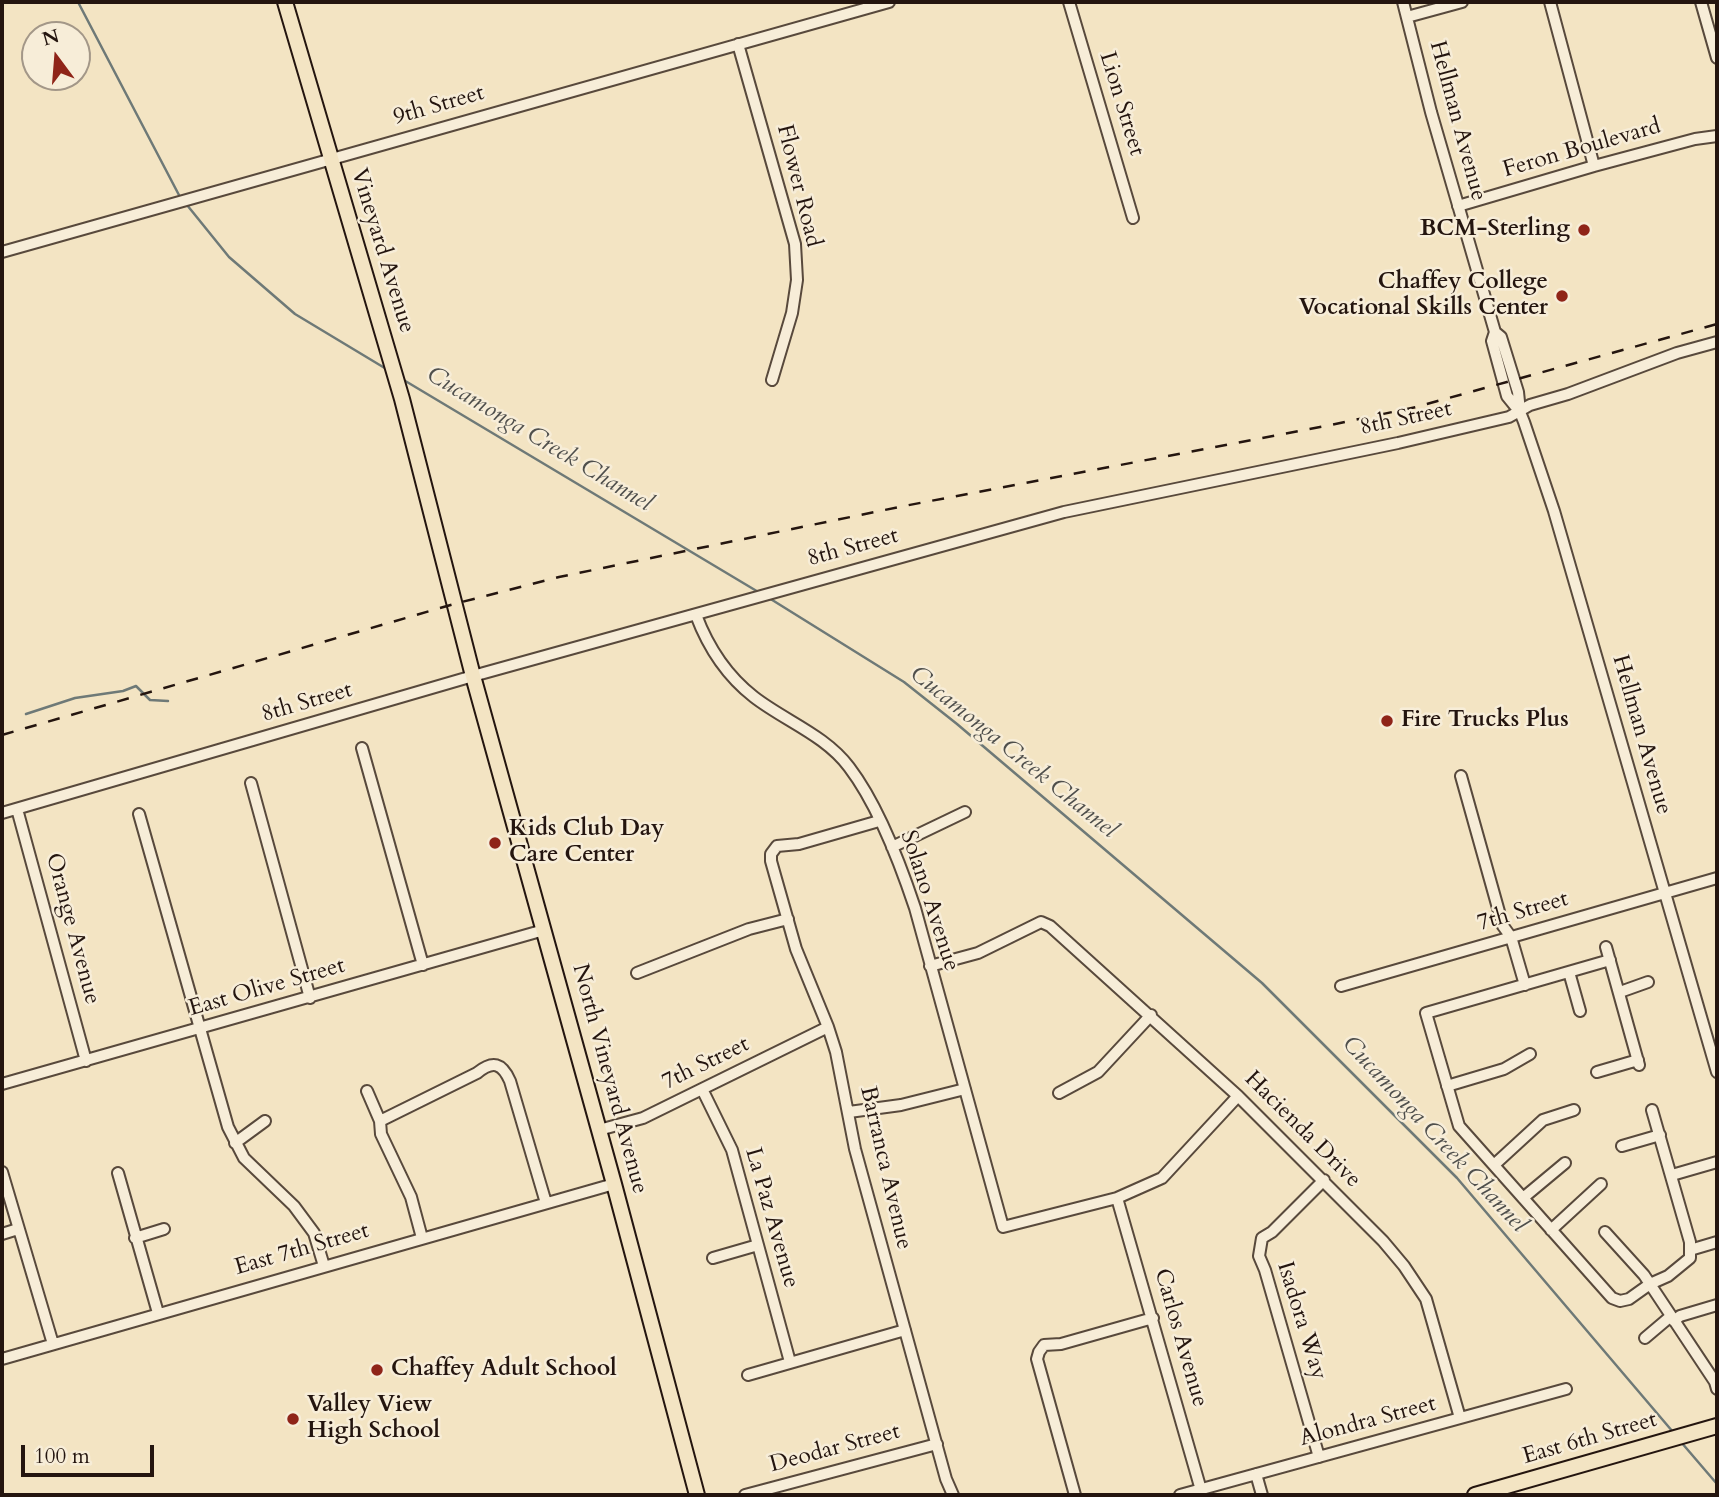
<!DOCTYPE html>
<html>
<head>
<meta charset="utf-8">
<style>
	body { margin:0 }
	#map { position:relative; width:1719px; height:1497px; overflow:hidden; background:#f3e4c3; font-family:Cardo,serif }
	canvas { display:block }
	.frame { position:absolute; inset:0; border:4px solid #24150f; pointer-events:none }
	.north { position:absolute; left:21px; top:21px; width:70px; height:70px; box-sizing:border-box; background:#f7edd8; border:2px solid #a39788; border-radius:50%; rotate:344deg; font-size:19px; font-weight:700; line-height:28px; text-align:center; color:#24150f }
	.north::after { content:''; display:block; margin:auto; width:24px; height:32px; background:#8f2418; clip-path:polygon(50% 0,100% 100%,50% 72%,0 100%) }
	.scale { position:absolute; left:21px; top:1445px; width:133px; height:32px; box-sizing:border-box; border:4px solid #24150f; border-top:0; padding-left:9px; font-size:21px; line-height:24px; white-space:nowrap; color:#24150f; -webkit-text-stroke:5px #f7edd8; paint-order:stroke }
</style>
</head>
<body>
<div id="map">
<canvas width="1719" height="1497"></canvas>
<div class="frame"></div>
<div class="north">N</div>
<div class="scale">100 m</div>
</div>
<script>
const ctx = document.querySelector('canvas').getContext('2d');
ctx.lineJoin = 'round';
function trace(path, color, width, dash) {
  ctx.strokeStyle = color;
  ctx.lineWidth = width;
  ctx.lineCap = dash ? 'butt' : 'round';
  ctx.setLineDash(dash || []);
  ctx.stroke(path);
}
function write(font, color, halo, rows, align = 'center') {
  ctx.font = font + ' Cardo,serif';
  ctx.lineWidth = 5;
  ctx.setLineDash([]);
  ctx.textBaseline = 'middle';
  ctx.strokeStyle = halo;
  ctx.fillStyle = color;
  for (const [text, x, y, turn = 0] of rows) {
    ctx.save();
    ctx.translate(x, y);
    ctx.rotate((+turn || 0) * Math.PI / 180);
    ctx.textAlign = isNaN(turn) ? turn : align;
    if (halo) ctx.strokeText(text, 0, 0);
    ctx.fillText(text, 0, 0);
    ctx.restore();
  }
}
trace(new Path2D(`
	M78,2L180,197
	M187,205L229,257L295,314L388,370
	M402,379L760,593
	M769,598L904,682L957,724L1262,983L1457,1178L1673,1432
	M26,714L75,698L123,691L136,686L150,700L168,701
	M1681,1442L1717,1484`), '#6e7977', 2.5);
const minor = new Path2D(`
	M1069,2L1133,218
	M1403,2L1431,112L1495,332L1501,337L1518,392L1520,411
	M1550,2L1594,166
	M1701,2L1717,58
	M1407,17L1462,2
	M738,44L795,244L797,280L792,313L772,380
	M1458,206L1594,166L1695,139L1717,136
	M2,252L889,2
	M1495,332L1492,341L1507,396L1520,412L1524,422L1554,511L1717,1072
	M696,615C708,647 727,676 754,697C785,721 825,735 849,767C878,805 900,863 915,908L1003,1227L1117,1198L1162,1178L1238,1096
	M362,748L423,965
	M1461,776L1503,926L1511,937L1525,985
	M251,783L310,998
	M17,809L86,1061
	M2,813L473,676L1064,512L1398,443L1509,417L1530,405L1568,394L1677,353L1717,342
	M139,814L228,1127L244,1158L294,1206L314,1233L324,1266
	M879,821L799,844L777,846L771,854V861L796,949L828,1027L836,1052L855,1149L946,1479L953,1495
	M892,847L965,812
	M1606,947L1639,1065
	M1610,960L1426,1013L1459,1126L1612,1298L1620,1301L1629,1299L1650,1284L1668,1276L1690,1258V1242L1652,1110
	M930,966L978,953L1041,922L1050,926L1238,1096L1383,1241L1404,1266L1426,1299L1460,1418
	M1569,972L1580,1011
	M637,973L749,929L788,919
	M1341,986L1717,878
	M1620,992L1648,982
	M1597,1072L1638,1060
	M2,1084L544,930
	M1447,1086L1504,1069L1530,1054
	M702,1089L732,1150L790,1362
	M367,1091L380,1121L381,1134L411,1197L422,1238
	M1059,1093L1098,1072L1151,1015
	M849,1112L901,1105L965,1089
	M380,1121L477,1073C493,1060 502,1063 510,1081L546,1203
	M599,1130L643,1118L828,1027
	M235,1143L265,1121
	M1622,1146L1660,1135
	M1494,1165L1543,1120L1574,1110
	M2,1172L53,1344
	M118,1173L158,1313
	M1672,1175L1717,1162
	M1117,1198L1201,1490
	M1523,1198L1565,1163
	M1551,1230L1601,1184
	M1605,1232L1644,1275L1715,1382L1717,1389
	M2,1234L18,1229
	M135,1238L164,1229
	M1690,1250L1717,1242
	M713,1258L758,1245
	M1674,1321L1680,1316L1717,1305
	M1645,1338L1671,1316
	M2,1359L614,1184
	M748,1375L905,1330
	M1319,1457L1265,1270L1259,1256L1262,1238L1272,1232L1324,1180
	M1256,1474L1262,1495
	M745,1495L937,1444
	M1075,1495L1037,1359L1039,1352L1044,1345L1061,1344L1153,1318
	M1180,1495L1566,1389`);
const major = new Path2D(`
	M285,2L402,399L473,676L614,1184L697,1495
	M1475,1495L1717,1426`);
trace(minor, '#58493c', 14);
trace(major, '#24150f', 18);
trace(minor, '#f7edd8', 10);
trace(major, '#f3e4c3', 14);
trace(new Path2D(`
	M2,735L454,604L559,577L904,506L1331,425L1416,407L1717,324`), '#24150f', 2.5, [12, 12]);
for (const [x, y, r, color] of [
	[1584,230,7,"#8f2418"],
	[1562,296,7,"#8f2418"],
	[1387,721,7,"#8f2418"],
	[495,843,7,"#8f2418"],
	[377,1370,7,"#8f2418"],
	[293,1419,7,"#8f2418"]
]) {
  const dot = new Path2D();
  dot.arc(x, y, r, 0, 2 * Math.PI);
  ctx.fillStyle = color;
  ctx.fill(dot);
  trace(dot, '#f7edd8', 2.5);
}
write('23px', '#24150f', '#f7edd8', [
	["Lion Street",1121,104,73],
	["9th Street",439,106,-16],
	["Hellman Avenue",1457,121,75],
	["Feron Boulevard",1582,149,-16],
	["Flower Road",798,186,76],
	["Vineyard Avenue",382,251,73],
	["8th Street",1406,419,-12],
	["8th Street",853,548,-15],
	["8th Street",307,703,-16],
	["Hellman Avenue",1641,735,74],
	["Solano Avenue",929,901,72],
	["7th Street",1523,912,-16],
	["Orange Avenue",72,929,75],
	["East Olive Street",267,988,-16],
	["7th Street",706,1064,-26],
	["North Vineyard Avenue",609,1079,75],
	["Hacienda Drive",1302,1130,45],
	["Barranca Avenue",885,1168,77],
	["La Paz Avenue",771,1218,74],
	["East 7th Street",302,1250,-16],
	["Isadora Way",1301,1321,73],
	["Carlos Avenue",1180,1338,74],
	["Alondra Street",1368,1422,-15],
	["East 6th Street",1590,1439,-16],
	["Deodar Street",835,1449,-15]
]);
write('bold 23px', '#24150f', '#f7edd8', [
	["BCM-Sterling",1570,230,"right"],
	["Chaffey College",1548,283,"right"],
	["Vocational Skills Center",1548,309,"right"],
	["Fire Trucks Plus",1401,721],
	["Kids Club Day",509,830],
	["Care Center",509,856],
	["Chaffey Adult School",391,1370],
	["Valley View",307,1406],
	["High School",307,1432]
], 'left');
write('italic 24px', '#4f4f4c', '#f7edd8', [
	["Cucamonga Creek Channel",539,440,31],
	["Cucamonga Creek Channel",1013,753,39],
	["Cucamonga Creek Channel",1434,1135,47]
]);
</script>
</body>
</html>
